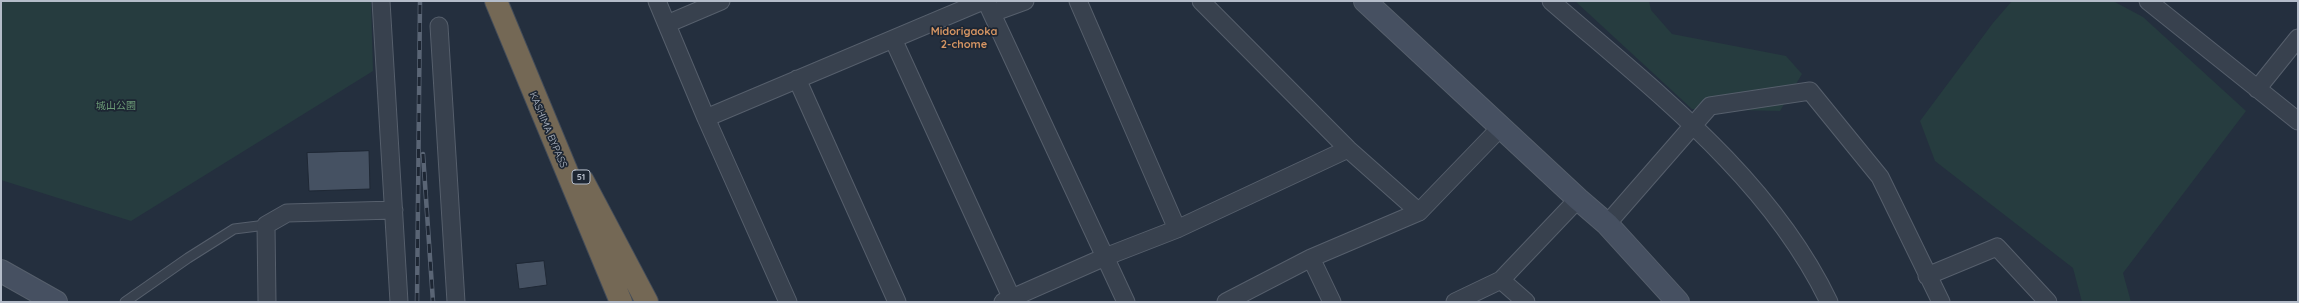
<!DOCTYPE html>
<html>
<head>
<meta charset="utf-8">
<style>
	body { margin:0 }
	#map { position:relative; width:2299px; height:303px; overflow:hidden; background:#242f3e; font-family:Quicksand,sans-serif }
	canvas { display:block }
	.frame { position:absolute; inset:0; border:2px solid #b4bcc9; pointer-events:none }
</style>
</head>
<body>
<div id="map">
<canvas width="2299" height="303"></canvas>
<div class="frame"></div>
</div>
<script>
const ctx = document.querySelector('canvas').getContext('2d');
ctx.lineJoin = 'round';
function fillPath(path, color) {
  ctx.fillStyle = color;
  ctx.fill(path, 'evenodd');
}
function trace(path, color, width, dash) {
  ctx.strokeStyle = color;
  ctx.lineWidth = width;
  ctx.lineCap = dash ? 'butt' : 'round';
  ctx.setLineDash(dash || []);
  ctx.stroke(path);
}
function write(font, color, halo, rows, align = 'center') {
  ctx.font = font + ' Quicksand,"Noto Sans JP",sans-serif';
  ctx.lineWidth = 3.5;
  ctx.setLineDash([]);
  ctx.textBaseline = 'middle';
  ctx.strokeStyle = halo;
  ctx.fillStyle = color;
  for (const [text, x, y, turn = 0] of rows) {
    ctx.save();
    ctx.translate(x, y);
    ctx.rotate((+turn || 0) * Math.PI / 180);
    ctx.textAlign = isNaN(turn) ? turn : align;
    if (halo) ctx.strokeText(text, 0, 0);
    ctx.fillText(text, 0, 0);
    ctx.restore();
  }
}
fillPath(new Path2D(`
	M1,1H371L373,71L131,221L1,180Z
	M1575,1H1649L1651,10L1672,34L1786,56L1802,74L1780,111L1692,109Z
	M2012,1H2113L2143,17L2246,111L2123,273L2131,302H2082L2073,268L1935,161L1920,121L1993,23Z`), '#263c3f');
const building = new Path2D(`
	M369,151L370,189L309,191L307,153Z
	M544,261L547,285L519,289L516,264Z`);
fillPath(building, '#455162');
trace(building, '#1f2835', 1);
const lane = new Path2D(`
	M125,302L188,258L234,229L266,225`);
const street = new Path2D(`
	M381,1L399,302
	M657,1L706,118L788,302
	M986,1L1126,302
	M1078,1L1177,229
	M1201,1L1348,149L1419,212
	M1551,1C1653,90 1769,177 1829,302
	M2148,1L2298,121
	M992,13L1025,1
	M667,24L721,1
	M439,26L456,302
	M893,39L1012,299
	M797,79L897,302
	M2257,89L2298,38
	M706,118L983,1
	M1607,224L1710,106L1810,91L1880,177L1941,302
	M1311,258L1332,302
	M1927,276L1997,247L2048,302
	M1501,280L1526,302
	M267,302L266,225L287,213L394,210
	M1003,302L1105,257L1177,229L1348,149
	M1226,302L1311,258L1419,212L1501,127
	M1455,302L1501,280L1578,199`);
const secondary = new Path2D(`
	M1365,1L1578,199L1607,224L1678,302
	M1,271L56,302`);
const highway = new Path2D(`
	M496,1L621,302
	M583,181L647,302`);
trace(lane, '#565f6c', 11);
trace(street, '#565f6c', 19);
trace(secondary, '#565f6c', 24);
trace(highway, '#434c59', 24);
trace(lane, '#38414e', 9);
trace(street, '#38414e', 17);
trace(secondary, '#465061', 22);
trace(highway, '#746855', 22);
const rail = new Path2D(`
	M423,154L433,302
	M417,302L420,1`);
trace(rail, '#5a6575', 4.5);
trace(rail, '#1d2633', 3, [9]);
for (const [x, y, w] of [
	[581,177,18]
]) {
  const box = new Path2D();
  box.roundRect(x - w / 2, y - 7, w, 14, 3);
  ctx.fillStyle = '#1d2633';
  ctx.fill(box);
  trace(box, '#b4bcc9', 1);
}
write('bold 9px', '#b4bcc9', null, [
	["51",581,177]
]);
write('10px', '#6b9a76', '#1d2633', [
	["城山公園",116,106]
]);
write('10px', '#b4bcc9', '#1d2633', [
	["KASHIMA BYPASS",548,130,67]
]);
write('bold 11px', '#d59563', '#1d2633', [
	["Midorigaoka",964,32],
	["2-chome",964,45]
]);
</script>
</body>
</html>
